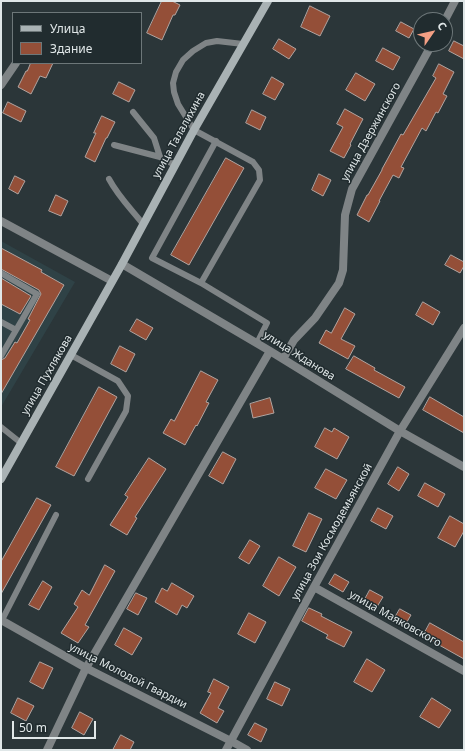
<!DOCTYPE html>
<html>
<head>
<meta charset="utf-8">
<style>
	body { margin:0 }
	#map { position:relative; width:465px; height:751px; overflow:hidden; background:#2b3639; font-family:"Noto Sans",sans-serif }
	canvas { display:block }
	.frame { position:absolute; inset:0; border:2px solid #e0e7e8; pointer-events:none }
	.legend { position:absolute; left:12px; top:12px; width:130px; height:52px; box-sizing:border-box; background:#212c2f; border:1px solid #6d7779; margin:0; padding:5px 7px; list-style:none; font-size:12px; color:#e0e7e8 }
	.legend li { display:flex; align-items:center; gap:8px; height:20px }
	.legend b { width:20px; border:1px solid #6d7779 }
	.north { position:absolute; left:413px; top:12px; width:40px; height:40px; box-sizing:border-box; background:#212c2f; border:1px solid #6d7779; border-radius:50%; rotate:56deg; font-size:11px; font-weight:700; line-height:16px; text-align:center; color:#e0e7e8 }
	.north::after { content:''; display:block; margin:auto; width:14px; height:18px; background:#f39f84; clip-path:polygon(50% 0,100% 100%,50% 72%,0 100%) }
	.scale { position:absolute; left:12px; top:721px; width:84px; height:18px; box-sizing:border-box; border:2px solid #e0e7e8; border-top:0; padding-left:5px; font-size:12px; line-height:14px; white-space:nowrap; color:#e0e7e8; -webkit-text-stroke:3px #212c2f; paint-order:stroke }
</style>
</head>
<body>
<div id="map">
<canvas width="465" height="751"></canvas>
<div class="frame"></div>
<ul class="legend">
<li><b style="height:5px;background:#a9b2b4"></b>Улица</li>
<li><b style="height:11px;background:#944f38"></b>Здание</li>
</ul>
<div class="north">С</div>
<div class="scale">50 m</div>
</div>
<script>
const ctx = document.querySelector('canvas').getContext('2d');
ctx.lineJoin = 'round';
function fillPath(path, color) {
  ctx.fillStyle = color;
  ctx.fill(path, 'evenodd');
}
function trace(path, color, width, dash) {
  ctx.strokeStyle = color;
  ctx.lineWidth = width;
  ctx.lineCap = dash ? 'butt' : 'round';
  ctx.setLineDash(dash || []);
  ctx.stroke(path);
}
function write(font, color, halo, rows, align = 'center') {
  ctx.font = font + ' "Noto Sans",sans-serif';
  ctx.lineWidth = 3;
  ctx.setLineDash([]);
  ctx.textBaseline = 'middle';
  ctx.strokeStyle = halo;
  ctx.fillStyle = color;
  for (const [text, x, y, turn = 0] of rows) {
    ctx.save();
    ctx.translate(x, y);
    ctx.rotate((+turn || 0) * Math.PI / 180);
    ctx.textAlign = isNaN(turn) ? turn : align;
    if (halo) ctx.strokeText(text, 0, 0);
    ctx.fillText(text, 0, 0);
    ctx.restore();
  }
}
fillPath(new Path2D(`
	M1,241L75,282L1,407Z`), '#2f4246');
const building = new Path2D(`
	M162,1H172L180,5L175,15H173L162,40L147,33Z
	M310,6L330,16L320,36L301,27Z
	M401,22L414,29L409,38L396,31Z
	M279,39L296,49L289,59L273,49Z
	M454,41L464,46V59L449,51Z
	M383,48L400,57L393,70L376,61Z
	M31,63H53L46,78L40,76L31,94L18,87L26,71H27Z
	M439,64L454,72L443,94L447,96L438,113L436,112L426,131L422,128L401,167L404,168L399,178L393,175L379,201H380L369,222L357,215L367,195H368L382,170V169L387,160L401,134L403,135L436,78L433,76Z
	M356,73L375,84L365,101L346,90Z
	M272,77L284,84L275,100L263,94Z
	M119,82L135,90L129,102L113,94Z
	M8,102L26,111L21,122L3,113Z
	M345,109L363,119L350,144L351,145L344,158L330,151L343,127L337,124Z
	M252,110L266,117L260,130L246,123Z
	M102,116L115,122L107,138H106L95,162L85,157L96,133H94Z
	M226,158L244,168L189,265L171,255Z
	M319,174L331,180L323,196L312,190Z
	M15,176L25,181L18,194L9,189Z
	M56,195L68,201L61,216L49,211Z
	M1,248L42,270L41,272L64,285L1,394V360L5,358L15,342L17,343L30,320L28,319L41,294L39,290L1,269Z
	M451,255L464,262V266L460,273L445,265Z
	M1,278L31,296L20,314L1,304Z
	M423,302L440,312L433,325L416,315Z
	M345,308L355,314L341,339L355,346L348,359L319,343L326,330L331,333Z
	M137,319L153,328L146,340L130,331Z
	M120,346L135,354L126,372L111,364Z
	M354,356L375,368L374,370L405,387L399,398L346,369Z
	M201,371L218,380L206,402L209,403L197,426L196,425L185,445L163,433L171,419L174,421Z
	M99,387L117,397L74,476L56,467Z
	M430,397L464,417V433L423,410Z
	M270,398L274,413L253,418L250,404Z
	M325,428L332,432L334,428L349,437L337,459L315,447Z
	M223,452L236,459L223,484L209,476Z
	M149,458L166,469L135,517L137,518L127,535L110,525L128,497L125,495Z
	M398,467L409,474L399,491L388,484Z
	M326,469L347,480L336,499L315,488Z
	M425,483L445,494L438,507L418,496Z
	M37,498L51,505L1,594V562Z
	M378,508L393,516L386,529L371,521Z
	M309,513L322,519L306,552L293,546Z
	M450,516L464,524V531L455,547L438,538Z
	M250,540L260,546L249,564L239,558Z
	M279,557L296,567L279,596L263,586Z
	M105,565L115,571L85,625L89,627L78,643L61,633L78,607L74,604L82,590L89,595Z
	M335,574L349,582L343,592L329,584Z
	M43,581L52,587L39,610L29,605Z
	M172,583L194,596L187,608L182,605L177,615L155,602L162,588L167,591Z
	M370,590L383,597L375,610L363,603Z
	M136,593L147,598L138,615L127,609Z
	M309,608L322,614L321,616L352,632L344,647L326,638L328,635L302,621Z
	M400,609L411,615L404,627L393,621Z
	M249,613L266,622L255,643L238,634Z
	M430,623L464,642V659L423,636Z
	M124,628L142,638L132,655L115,645Z
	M367,659L385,670L372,692L354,682Z
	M40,662L53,668L43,689L30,682Z
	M214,679L229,687L218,708L224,711L217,723L200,713L211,693L208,692Z
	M275,682L290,689L282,706L267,699Z
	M18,698L34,706L26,721L11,713Z
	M432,698L451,710L439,728L420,717Z
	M80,712L93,719L84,735L72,728Z
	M255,723L267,729L261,742L248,735Z
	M121,735L134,742L130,750H113Z`);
fillPath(building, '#944f38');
trace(building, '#b1a4a0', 1);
trace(new Path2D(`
	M133,112L154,138L160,157
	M216,141L152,258L201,283L267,323L257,343
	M114,145L160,157L175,165
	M109,179C118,196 131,209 143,224
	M1,273L37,294L1,356
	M201,283L260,180L259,170L253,162L194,130L178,104L174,92L173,83L176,72L183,60L193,51L206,43L217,41L243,44
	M1,322L16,330
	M71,355L118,381L128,396L126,411L88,479
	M1,427L21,443
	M1,622L56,515`), '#7f8486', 6);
trace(new Path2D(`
	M445,20L455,1
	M1,85L16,63
	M1,221L112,281
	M122,264L270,351L400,431L464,467
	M283,359L294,340L315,318L339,283L343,270L345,215L352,189L432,44
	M314,587L464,671
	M1,620L86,668L231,741L247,750
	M47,750L86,668L270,351
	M226,750L314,587L400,431L464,328`), '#7f8486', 8);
trace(new Path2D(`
	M1,479L122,264L194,130L268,1`), '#a9b2b4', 8);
write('11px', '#e0e7e8', '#212c2f', [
	["улица Дзержинского",371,132,-61],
	["улица Талалихина",179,135,-61],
	["улица Жданова",299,356,32],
	["улица Пухлякова",47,375,-60],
	["улица Зои Космодемьянской",332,532,-61],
	["улица Маяковского",395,619,29],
	["улица Молодой Гвардии",128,676,27]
]);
</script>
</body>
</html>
